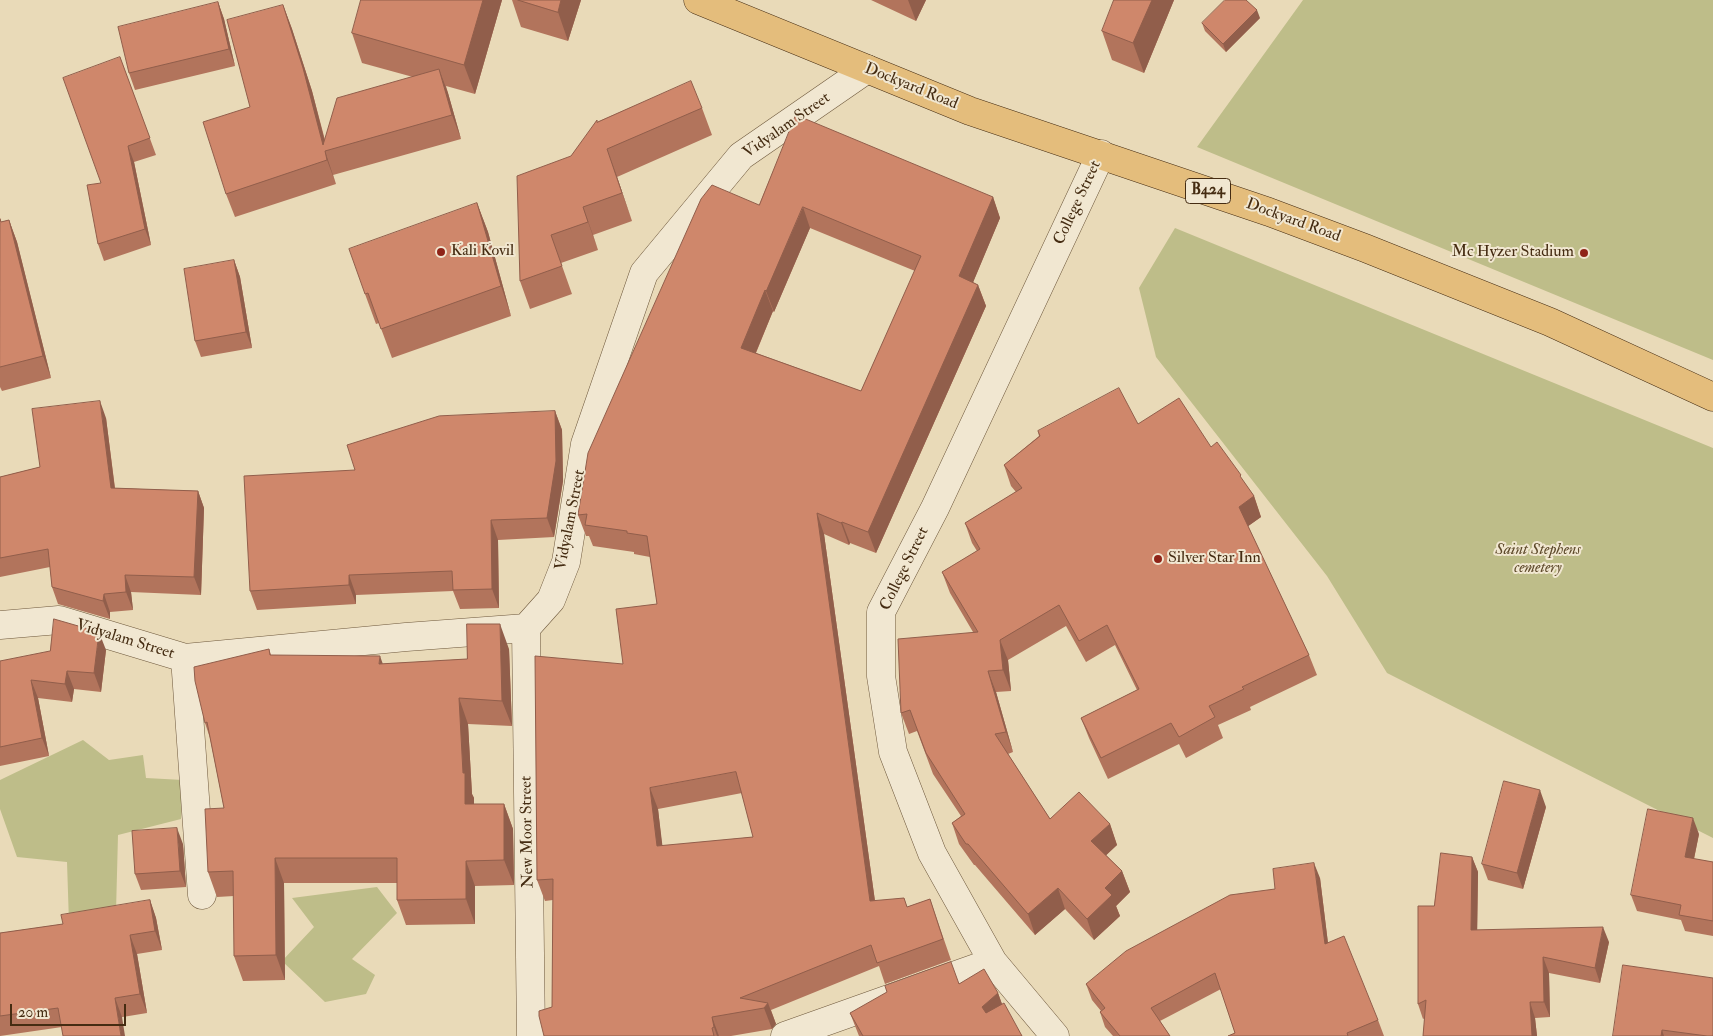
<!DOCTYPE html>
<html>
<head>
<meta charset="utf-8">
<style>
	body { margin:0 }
	#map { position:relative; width:1713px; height:1036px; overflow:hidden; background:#e9dab8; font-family:"IM FELL Double Pica",serif }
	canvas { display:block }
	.scale { position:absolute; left:10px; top:1004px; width:116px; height:22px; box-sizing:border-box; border:2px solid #452c12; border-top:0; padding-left:6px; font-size:15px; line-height:18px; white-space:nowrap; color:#452c12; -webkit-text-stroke:4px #f1e7d1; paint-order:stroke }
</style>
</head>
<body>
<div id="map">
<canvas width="1713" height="1036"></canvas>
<div class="scale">20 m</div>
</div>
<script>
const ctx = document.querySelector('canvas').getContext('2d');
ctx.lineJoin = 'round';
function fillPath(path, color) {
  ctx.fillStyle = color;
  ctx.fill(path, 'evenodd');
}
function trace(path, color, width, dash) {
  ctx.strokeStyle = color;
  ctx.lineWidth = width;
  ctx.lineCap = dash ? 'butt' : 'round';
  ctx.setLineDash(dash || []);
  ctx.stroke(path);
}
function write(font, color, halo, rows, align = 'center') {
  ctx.font = font + ' "IM FELL Double Pica",serif';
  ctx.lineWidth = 4;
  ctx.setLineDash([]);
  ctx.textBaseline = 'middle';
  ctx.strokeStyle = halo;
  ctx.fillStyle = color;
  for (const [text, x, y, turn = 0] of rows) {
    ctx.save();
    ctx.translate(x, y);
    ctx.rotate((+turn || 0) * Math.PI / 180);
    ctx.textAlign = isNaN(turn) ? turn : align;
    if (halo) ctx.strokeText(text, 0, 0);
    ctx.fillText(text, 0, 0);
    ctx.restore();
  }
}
fillPath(new Path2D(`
	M1303,0H1713V360L1197,147Z
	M1175,228L1713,448V838L1387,673L1327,576L1156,357L1139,288Z
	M83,740L109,760L143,755L146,778L183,780L181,819L118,835L116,912L69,923L67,862L17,857L0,809V780Z
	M377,887L397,913L352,959L375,975L366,994L325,1002L282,961L314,927L292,898Z`), '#bebd89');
const street = new Path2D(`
	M0,625L59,620L185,658L406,637L526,628L551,600L566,562L585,444L644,273L741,156L867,69
	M526,628L531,1036
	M185,658L202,895
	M785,1036L993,962
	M1055,1036L993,962L932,853L893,752L881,676V612L935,508L1101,154`);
const primary = new Path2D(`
	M698,0L970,111L1269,212L1365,248L1550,322L1713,397`);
trace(street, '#6e583c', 29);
trace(primary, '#452c12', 29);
trace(street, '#f1e7d1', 28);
trace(primary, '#e4bd7c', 28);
fillPath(new Path2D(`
	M361,0H502L475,94L446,86L461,139L333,175L336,184L235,217L226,194L250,107L283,5L292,29L312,91L325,140L413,77L362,63L352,33Z
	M512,0H581L568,41L521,27Z
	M871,0H926L916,21Z
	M1114,0H1174L1144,73L1112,60L1102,31Z
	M218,2L224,19L235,66L135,90L129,73Z
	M1260,18L1226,52L1205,31L1202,23Z
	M120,57L156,155L134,162L151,245L104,261L98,244L101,183Z
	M702,108L712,135L617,177L632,221L593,235L598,250L561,263L572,294L530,309L520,281L571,156L597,122Z
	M993,197L1000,218L973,282L978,285L986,306L876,553L850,543L849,545L824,534L875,901L904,898L907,907L930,899L951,960L885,984L879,966L771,1010L776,1024L772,1029L731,1036H544L552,1007L553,900L545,901L537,880L623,664L657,604L650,557L634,554V552L593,546L589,536H586L578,515L759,205ZM810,228L915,271L861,391L756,353L773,311L774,312ZM742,793L753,837L662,846L658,809Z
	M477,203L488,232L511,316L392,358L379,323L376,324L365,294Z
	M0,218L1,222L9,220L17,242L51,378L2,391L0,387Z
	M234,260L240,277L252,348L201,357L195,341Z
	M555,411L562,430L563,481L554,537L498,540L499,608L460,609L453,591L356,595V604L257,610L250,591L355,470Z
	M106,418L115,488L198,491L204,508L201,595L131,592L133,610L110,612V619L58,604L52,587L50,567L0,577V477L40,467Z
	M1138,424L1211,447L1243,481L1254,496L1261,517L1248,526L1309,655L1317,675L1250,707L1251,710L1218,725L1223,738L1186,758L1179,744L1108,779L1089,738L1081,718L1137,690L1115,645L1086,662L1066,626L1008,660L1011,691L996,692L1013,752L1008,754L1050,819L1110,824L1117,845L1106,855L1122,871L1130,892L1116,906L1120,916L1094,940L1065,909L1035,935L975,865H974L959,844L952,823L961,816L933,774L917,731L909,734L901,713L973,632L950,593L942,572L977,551L972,543L965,523L1016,492L1011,486L1004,465L1039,436L1038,431Z
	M269,649L271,655L382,664L467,659L509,649L512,726L468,724L472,794L474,798V804H504L513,829L514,885L475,886V924L406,925L397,900V883H284L285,980L243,981L234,956V896L217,897L208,872L224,808L210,738L205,723Z
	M106,650L101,692L74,689L72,702L38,698L49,756L0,766V661Z
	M1546,807L1523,889L1488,880L1482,864Z
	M1699,834L1694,859L1713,862V936L1685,931L1681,920L1637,911L1631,895Z
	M183,844L186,887L141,890L135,874Z
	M1472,857L1478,872L1477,930L1609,942L1600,983L1549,973L1550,1017L1535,1018L1537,1036H1423L1425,1018L1423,1019L1418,1004L1434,906Z
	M1320,878L1328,943L1378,1020L1384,1036H1228L1235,1033L1221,989L1160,1021L1170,1036H1113L1105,1027L1100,1012L1101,1011L1092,1000L1086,984L1275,889Z
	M150,900L156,918L162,950L137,954L147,1013L62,1027L0,1036V933L63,924Z
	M1713,978V1036H1613Z
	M959,983L998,993L1002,1004L1022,1036H859L850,1013Z`), '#b2745c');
fillPath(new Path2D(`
	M483,0H502L475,94L464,65Z
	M561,0H581L568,41L558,12Z
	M908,0H926L916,21Z
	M1152,0H1174L1144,73L1133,43Z
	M218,2L224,19L235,66L229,49Z
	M283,5L292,29L312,91L327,150L323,145Z
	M1257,10L1260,18L1226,52L1223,44Z
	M439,69L448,93L461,139L452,115Z
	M128,146L134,162L151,245L145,229Z
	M607,149L617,177L632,221L622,193Z
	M325,151L336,184L327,160Z
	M993,197L1000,218L967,297L959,276Z
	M477,203L488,232L511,316L501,286Z
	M583,207L593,235L598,250L588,222Z
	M803,207L810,228L774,312L766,291Z
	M9,220L17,242L51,378L43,356Z
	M234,260L240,277L252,348L246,332Z
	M978,285L986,306L876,553L868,532Z
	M765,290L773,311L749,369L741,348Z
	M100,401L106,418L117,506L111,488Z
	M555,411L562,430L563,481L554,537L547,518Z
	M198,491L204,508L201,595L194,577Z
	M1254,496L1261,517L1247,527L1239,507Z
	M817,513L824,534L878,923L870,901Z
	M491,520L498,540L499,608L492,589Z
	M842,522L850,543L849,545L841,523Z
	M125,575L131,592L133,610L126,592Z
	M349,575L356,595V604L349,585Z
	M104,594L110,612V619L103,601Z
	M500,624L509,649L512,726L502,701Z
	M99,632L106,650L101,692L94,673Z
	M1000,640L1008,660L1011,691L1003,670Z
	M380,656L389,681L379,664Z
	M67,671L74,689L72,702L65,684Z
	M988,671L996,692L1013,752L1006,732Z
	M31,680L38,698L49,756L42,738Z
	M459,698L468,724L472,794L474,798V829L465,804Z
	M650,788L658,809L665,867L657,846Z
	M1540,790L1546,807L1523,889L1517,873Z
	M504,804L513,829L514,885L504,860Z
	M1693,818L1699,834L1691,873L1685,857Z
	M1110,824L1117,845L1099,862L1091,841Z
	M177,828L183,844L186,887L180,871Z
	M1472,857L1478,872L1477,945L1471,930Z
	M275,858L284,883L285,980L276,955Z
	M466,861L475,886V924L466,899Z
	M1314,863L1320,878L1330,960L1325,944Z
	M1122,871L1130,892L1116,906L1120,916L1094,940L1087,919L1105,888Z
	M1058,888L1065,909L1035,935L1028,914Z
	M150,900L156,918L162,950L155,931Z
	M1603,927L1609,942L1600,983L1595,968Z
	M130,935L137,954L147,1013L140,994Z
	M1543,957L1549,973L1550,1017L1544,1002Z
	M998,993L1008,1021L992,1035L982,1007Z
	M115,998L122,1017L125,1036H121Z
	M1530,1002L1535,1018L1537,1036H1532Z
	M768,1003L776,1024L772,1029L764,1008Z
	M712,1017L719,1036H717L714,1027Z
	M1662,1030L1664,1036H1661Z`), '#915e4b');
const building = new Path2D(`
	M361,0H483L464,65L352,33Z
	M518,0H561L558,12Z
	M1114,0H1152L1133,43L1102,31Z
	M1225,0H1246L1257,10L1223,44L1202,23Z
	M218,2L229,49L129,73L118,27Z
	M283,5L303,68L323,145L337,98L439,69L452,115L325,151L327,160L226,194L203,122L250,107L227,20Z
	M120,57L150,138L128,146L145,229L98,244L87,185L101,183L63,78Z
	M691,81L702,108L607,149L622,193L583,207L588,222L551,235L562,266L520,281L517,176L571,156L597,120V122Z
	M796,115L993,197L959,276L978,285L868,532L842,522L841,523L817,513L870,901L904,898L907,907L930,899L943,939L877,963L871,945L740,998L768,1003L764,1008L712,1017L714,1027L712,1028L714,1036H544L539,1016V1011L552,1007L553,879L537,880L535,656L623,664L616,609L657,604L647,536L627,533V531L585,525L587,514L578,515L588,453L701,199L712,185L759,205ZM803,207L921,256L861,391L741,348L765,290L766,291ZM736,772L753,837L657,846L650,788Z
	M477,203L501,286L381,329L368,293L365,294L349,249Z
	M0,219L1,222L9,220L43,356L0,367Z
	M234,260L246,332L195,341L184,269Z
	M1119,388L1138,424L1179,398L1211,447L1217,442L1241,475L1240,476L1254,496L1239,507L1309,655L1242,687L1244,689L1209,706L1215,717L1179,737L1171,723L1101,758L1081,718L1139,689L1107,625L1079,641L1059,605L1000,640L1003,670L988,671L1006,732L995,734L1050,819L1079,792L1110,824L1091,841L1122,871L1105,888L1112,895L1087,919L1058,888L1028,914L968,844H966L952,823L965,814L926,753L910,710L901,713L898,639L978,632L942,572L980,549L965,523L1022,488L1004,465L1040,436L1038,431Z
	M100,401L111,488L198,491L194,577L125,575L126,592L104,594L103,601L52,587L48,549L0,558V477L40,467L32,409Z
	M555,411L556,461L547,518L491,520L492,589L453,590L452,571L349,575V585L250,591L244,476L355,470L347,445L439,416Z
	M54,619L99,632L94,673L67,671L65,684L31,680L42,738L0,747V661L50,651Z
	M467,624H500L502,701L459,698L463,773H465V804H504V860L466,861V899L397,900V858H275L276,955L234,956L233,871L208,872L205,809L224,808L207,722L205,723L195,681L194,667L269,649L270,655L380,656L379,664L467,659Z
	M1504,781L1540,790L1517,873L1482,864Z
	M1648,809L1693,818L1685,857L1713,862V921L1679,915L1681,905L1631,895Z
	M177,828L180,871L135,874L132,831Z
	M1441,853L1472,857L1471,930L1603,927L1595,968L1543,957L1544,1002H1530L1532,1036H1423L1426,1000L1418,1004V906H1434Z
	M1314,863L1325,944L1344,936L1378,1020L1347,1033L1348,1036H1228L1235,1033L1215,973L1151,1008L1170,1036H1120L1100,1012L1105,1008L1086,984L1126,951L1230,895L1275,889L1273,869Z
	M150,900L155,931L130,935L140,994L115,998L121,1036H63L58,1008L0,1016V933L63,924L61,915Z
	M951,962L959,984L984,969L998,993L982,1007L986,1013L1004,1003L1022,1036H863L850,1013L887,992L885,986Z
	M1623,965L1713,978V1036H1707L1662,1030L1661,1036H1613Z`);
fillPath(building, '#cf876b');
trace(building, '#915e4b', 1);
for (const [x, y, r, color] of [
	[441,252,5,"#8f2418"],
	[1584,253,5,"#8f2418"],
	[1158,559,5,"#8f2418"]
]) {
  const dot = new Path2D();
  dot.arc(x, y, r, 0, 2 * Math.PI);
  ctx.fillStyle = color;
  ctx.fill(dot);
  trace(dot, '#f1e7d1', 2);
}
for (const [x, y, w] of [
	[1208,191,45]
]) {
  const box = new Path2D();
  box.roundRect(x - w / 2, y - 12.5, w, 25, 4);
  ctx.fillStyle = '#f1e7d1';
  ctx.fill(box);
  trace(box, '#452c12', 1);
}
write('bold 15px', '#452c12', null, [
	["B424",1208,191]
]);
write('16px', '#452c12', '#f1e7d1', [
	["Dockyard Road",911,87,22],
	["Vidyalam Street",787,126,-35],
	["College Street",1078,203,-65],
	["Dockyard Road",1293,221,20],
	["Vidyalam Street",571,520,-79],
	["College Street",905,569,-64],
	["Vidyalam Street",125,640,17],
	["New Moor Street",528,832,-91]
]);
write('16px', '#452c12', '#f1e7d1', [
	["Kali Kovil",451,252],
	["Mc Hyzer Stadium",1574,253,"right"],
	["Silver Star Inn",1168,559]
], 'left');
write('italic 16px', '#5d492a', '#f1e7d1', [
	["Saint Stephens",1538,551],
	["cemetery",1538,569]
]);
</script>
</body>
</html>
